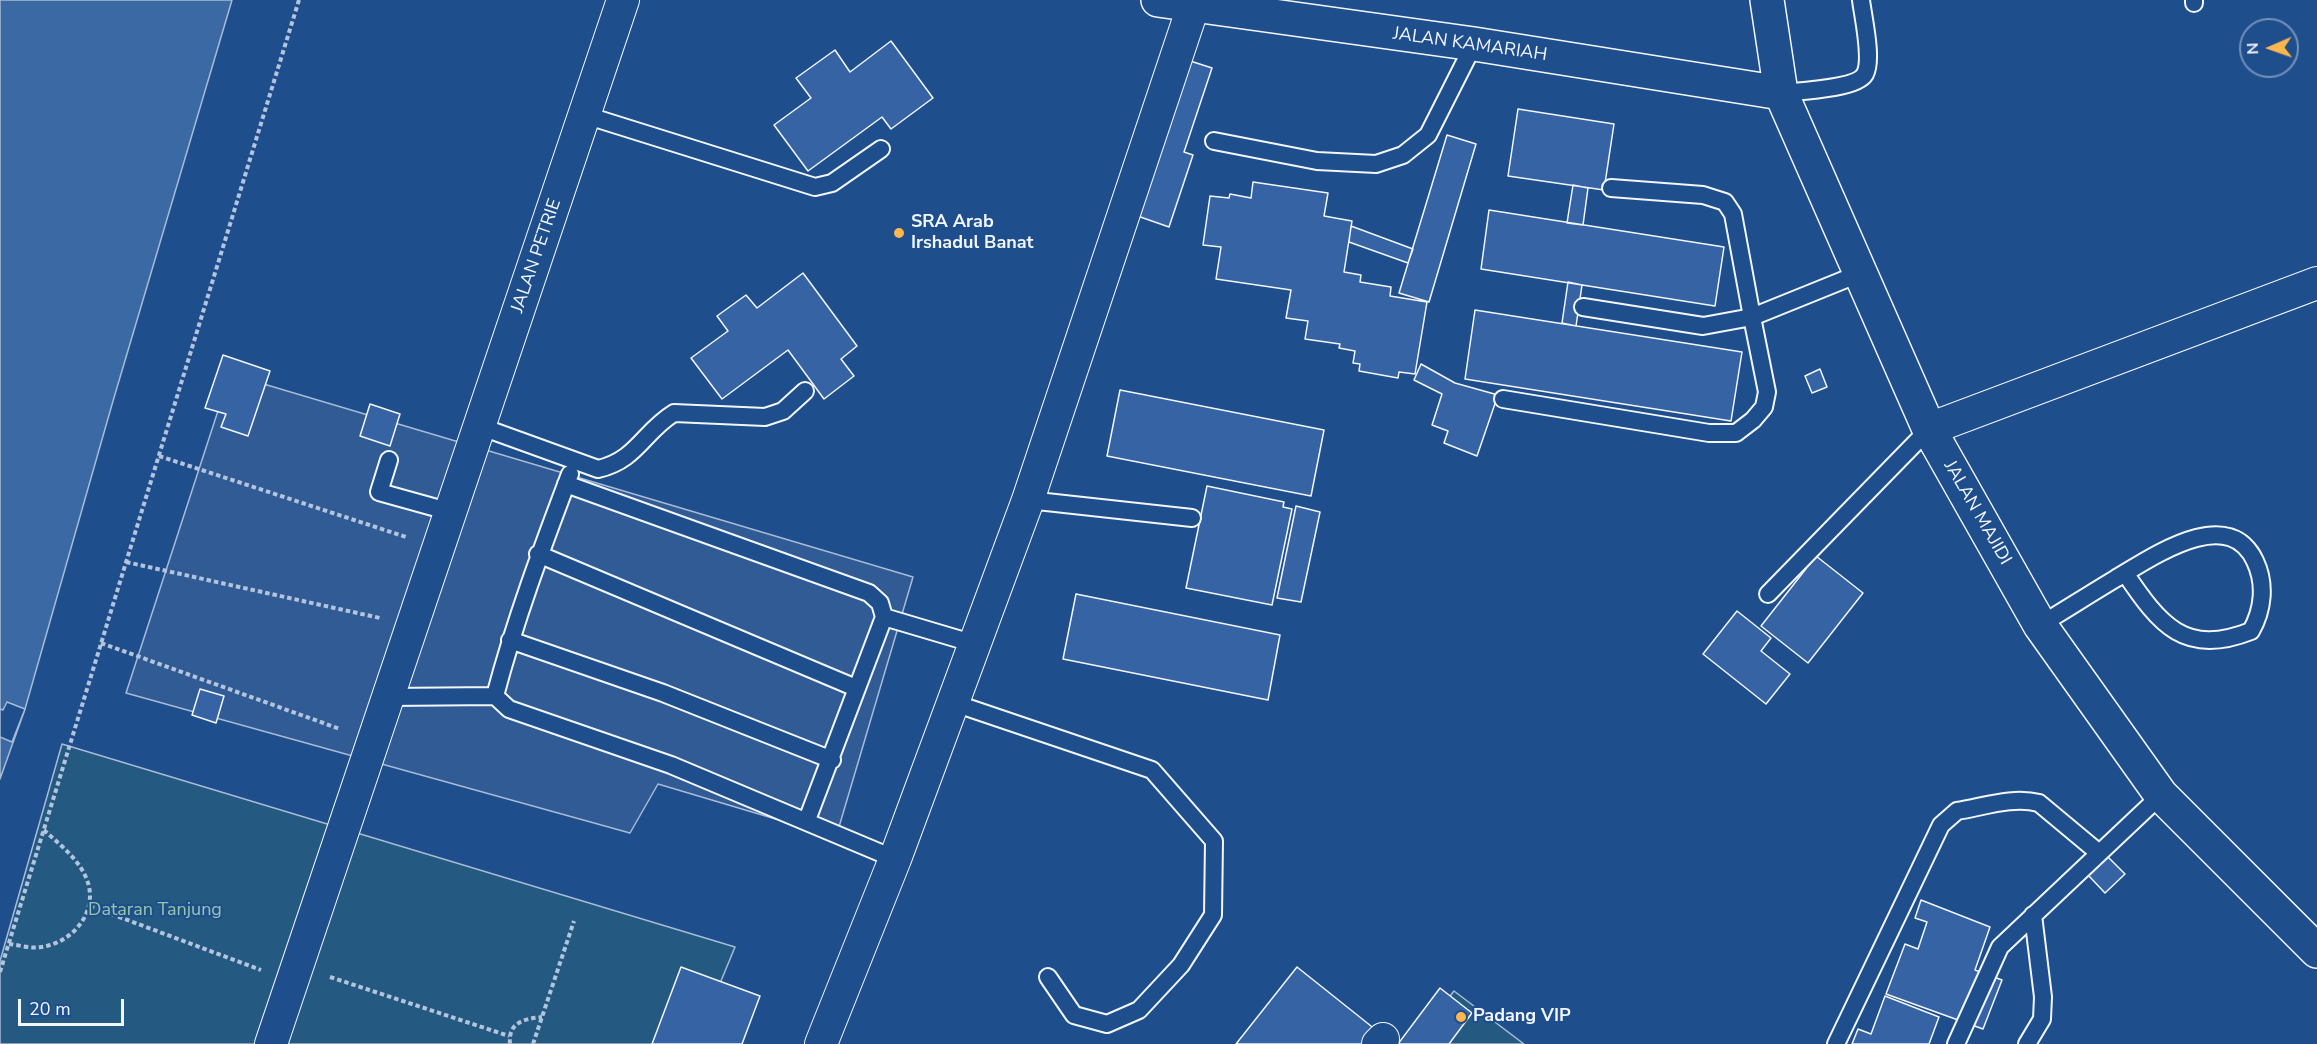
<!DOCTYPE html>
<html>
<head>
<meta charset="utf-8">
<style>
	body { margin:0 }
	#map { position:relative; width:2317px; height:1044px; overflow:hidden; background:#1f4e8c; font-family:"Nunito Sans",sans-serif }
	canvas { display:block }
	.north { position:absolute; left:2239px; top:18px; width:60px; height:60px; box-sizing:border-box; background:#1f4e8c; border:2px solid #7391ba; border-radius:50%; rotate:268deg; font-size:16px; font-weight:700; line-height:24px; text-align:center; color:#f2f6ff }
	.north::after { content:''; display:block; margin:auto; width:21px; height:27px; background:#ffb74d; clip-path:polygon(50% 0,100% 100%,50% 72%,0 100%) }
	.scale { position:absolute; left:18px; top:999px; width:106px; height:27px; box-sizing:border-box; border:3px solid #f2f6ff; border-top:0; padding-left:8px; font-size:18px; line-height:21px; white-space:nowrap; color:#f2f6ff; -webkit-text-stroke:4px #1f4e8c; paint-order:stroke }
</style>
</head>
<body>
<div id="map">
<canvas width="2317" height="1044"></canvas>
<div class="north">N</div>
<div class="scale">20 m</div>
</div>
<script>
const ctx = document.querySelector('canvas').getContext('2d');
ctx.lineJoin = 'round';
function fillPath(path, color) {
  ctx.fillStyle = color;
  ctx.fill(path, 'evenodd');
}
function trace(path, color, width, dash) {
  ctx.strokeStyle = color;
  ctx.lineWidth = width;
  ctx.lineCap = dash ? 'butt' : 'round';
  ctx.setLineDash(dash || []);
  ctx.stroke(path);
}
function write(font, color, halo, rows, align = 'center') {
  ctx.font = font + ' "Nunito Sans",sans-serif';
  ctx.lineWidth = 4.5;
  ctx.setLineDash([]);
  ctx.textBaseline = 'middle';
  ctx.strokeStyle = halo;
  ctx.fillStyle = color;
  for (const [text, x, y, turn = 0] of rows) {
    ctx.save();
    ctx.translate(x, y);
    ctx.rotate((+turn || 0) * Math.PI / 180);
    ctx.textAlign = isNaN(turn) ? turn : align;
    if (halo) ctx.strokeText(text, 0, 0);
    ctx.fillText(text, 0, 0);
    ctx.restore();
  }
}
const green = new Path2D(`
	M62,744L735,947L695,1044H0V961Z
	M1454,991L1524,1044H1413Z`);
fillPath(green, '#245a82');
trace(green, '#a8bbd7', 1.5);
const parking = new Path2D(`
	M230,374L913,577L836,837L658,784L630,833L126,693Z`);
fillPath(parking, '#305b95');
trace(parking, '#a8bbd7', 1.5);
const water = new Path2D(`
	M0,0H232L113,401L25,709L0,779Z`);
fillPath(water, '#3b69a3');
trace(water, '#a8bbd7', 1.5);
const pier = new Path2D(`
	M7,702L25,709L12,742L0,737V709L3,710Z`);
fillPath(pier, '#1f4e8c');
trace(pier, '#a8bbd7', 1.5);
const building = new Path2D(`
	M891,41L933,98L891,129L882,117L808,171L774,125L811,98L796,78L835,50L850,72Z
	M1181,58L1212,68L1184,152L1193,155L1169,227L1129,213Z
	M1518,109L1614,124L1604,190L1508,176Z
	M1447,135L1476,144L1429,302L1399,293Z
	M1253,182L1328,193L1324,216L1352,221L1344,272L1361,275L1360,282L1391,287L1390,296L1427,302L1415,374L1399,372L1398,378L1359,371L1360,364L1353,363L1355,351L1339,348L1340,344L1305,339L1308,321L1286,318L1291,290L1216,279L1221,247L1203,245L1210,196L1229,198L1230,194L1251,198Z
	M1573,185L1588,188L1583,225L1567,223Z
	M1489,210L1724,247L1715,306L1481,269Z
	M1351,226L1413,249L1408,263L1349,242Z
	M803,273L857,346L841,359L854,376L824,399L788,350L722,399L691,358L728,331L717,316L746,295L757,308Z
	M1568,282L1582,285L1576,326L1562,323Z
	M1475,310L1742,352L1731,421L1465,379Z
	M223,355L270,371L248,436L221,427L226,414L205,408Z
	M1421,364L1455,383L1498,395L1477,456L1444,443L1448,431L1432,425L1442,394L1414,380Z
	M1820,369L1827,387L1812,393L1805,376Z
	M1120,390L1324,430L1311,496L1107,456Z
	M370,404L400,414L390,446L360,436Z
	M1207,486L1284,502L1283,507L1292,509L1272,605L1186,588Z
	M1296,506L1320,512L1301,602L1277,598Z
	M1816,556L1863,593L1808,663L1761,626Z
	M1076,594L1280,635L1268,700L1063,659Z
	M1737,611L1771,638L1761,651L1790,674L1766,704L1703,654Z
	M200,689L224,696L216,723L192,715Z
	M2107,856L2125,874L2105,893L2088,875Z
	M1921,900L1990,927L1975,970L2002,980L1983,1029L1886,994L1905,944L1918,949L1927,922L1915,918Z
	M681,967L760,996L742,1044H652Z
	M1297,967L1376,1030L1365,1044H1236Z
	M1440,988L1472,1013L1449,1044H1398Z
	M1885,996L1939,1017L1929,1044H1852L1858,1029L1871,1034Z`);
fillPath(building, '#3563a3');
trace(building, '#f2f6ff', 1.5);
const lane = new Path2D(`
	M2194,0V3
	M1781,93C1799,91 1857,89 1865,74C1873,59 1863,17 1861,0
	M585,115L815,187L832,183L881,149
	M1214,141L1317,161L1376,164L1403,155L1428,135L1474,44
	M1611,188L1703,195L1725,202L1733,214L1752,317L1861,273
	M1503,399L1709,433H1736L1753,420L1764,407L1767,392L1752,317L1703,326L1583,307
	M479,426L598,469C637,460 643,432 674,413L765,417L783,411L805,391
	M389,460L379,492L451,512
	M566,484L869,593L880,603L884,617L807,820
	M1028,500L1192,518
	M538,554L856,688
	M1768,594L1929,429
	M884,617L975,644
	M2040,625C2065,610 2090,594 2115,579C2151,558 2228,503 2255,561C2266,584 2263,610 2251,631C2185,657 2160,625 2125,573
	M510,640L663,693L832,760
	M495,696L509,709L671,765L895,859
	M388,697L495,696C515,620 542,548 570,474
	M954,703L1152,770L1214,841L1213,915L1181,965L1139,1010L1107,1024L1074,1015L1048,977
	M1836,1044L1941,825L1957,811C1983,807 2013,796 2039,803L2099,853
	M1956,1044L2000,947L2161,795
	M2027,1044L2042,1019L2043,997L2033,915`);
const street = new Path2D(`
	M1929,429L2317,283
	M271,1044L623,0
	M821,1044L895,859L1028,500L1193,7
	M1378,1044L1383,1039`);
const secondary = new Path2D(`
	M1158,0L1474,44L1781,93
	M1767,0L1781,93L1929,429L2040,625L2161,795L2317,951`);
trace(lane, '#f2f6ff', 20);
trace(street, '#f2f6ff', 34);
trace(secondary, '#f2f6ff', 36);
trace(new Path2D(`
	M159,456L406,537
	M126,562L380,618
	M101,643L340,729
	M90,906L261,970
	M9,944C19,945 31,949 41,947C73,943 99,911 87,880C79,859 60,845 44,830
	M0,972L299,0
	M330,977L509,1036
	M510,1044C508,1022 524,1019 542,1017
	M533,1044L574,921`), '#b3c4dc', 4, [4.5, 3]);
trace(lane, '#1f4e8c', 16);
trace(street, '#1f4e8c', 32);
trace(secondary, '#1f4e8c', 33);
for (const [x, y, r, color] of [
	[899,233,6,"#ffb74d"],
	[1461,1017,6,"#ffb74d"]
]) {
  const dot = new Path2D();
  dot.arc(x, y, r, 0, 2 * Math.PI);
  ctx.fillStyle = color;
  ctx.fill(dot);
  trace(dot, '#1f4e8c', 2);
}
write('18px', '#f2f6ff', '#1f4e8c', [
	["JALAN KAMARIAH",1470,45,8],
	["JALAN PETRIE",537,256,-71],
	["JALAN MAJIDI",1977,513,60]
]);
write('bold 18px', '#f2f6ff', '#1f4e8c', [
	["SRA Arab",911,223],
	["Irshadul Banat",911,244],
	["Padang VIP",1473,1017]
], 'left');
write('18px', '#97c8a6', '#1f4e8c', [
	["Dataran Tanjung",155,911]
]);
</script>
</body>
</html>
